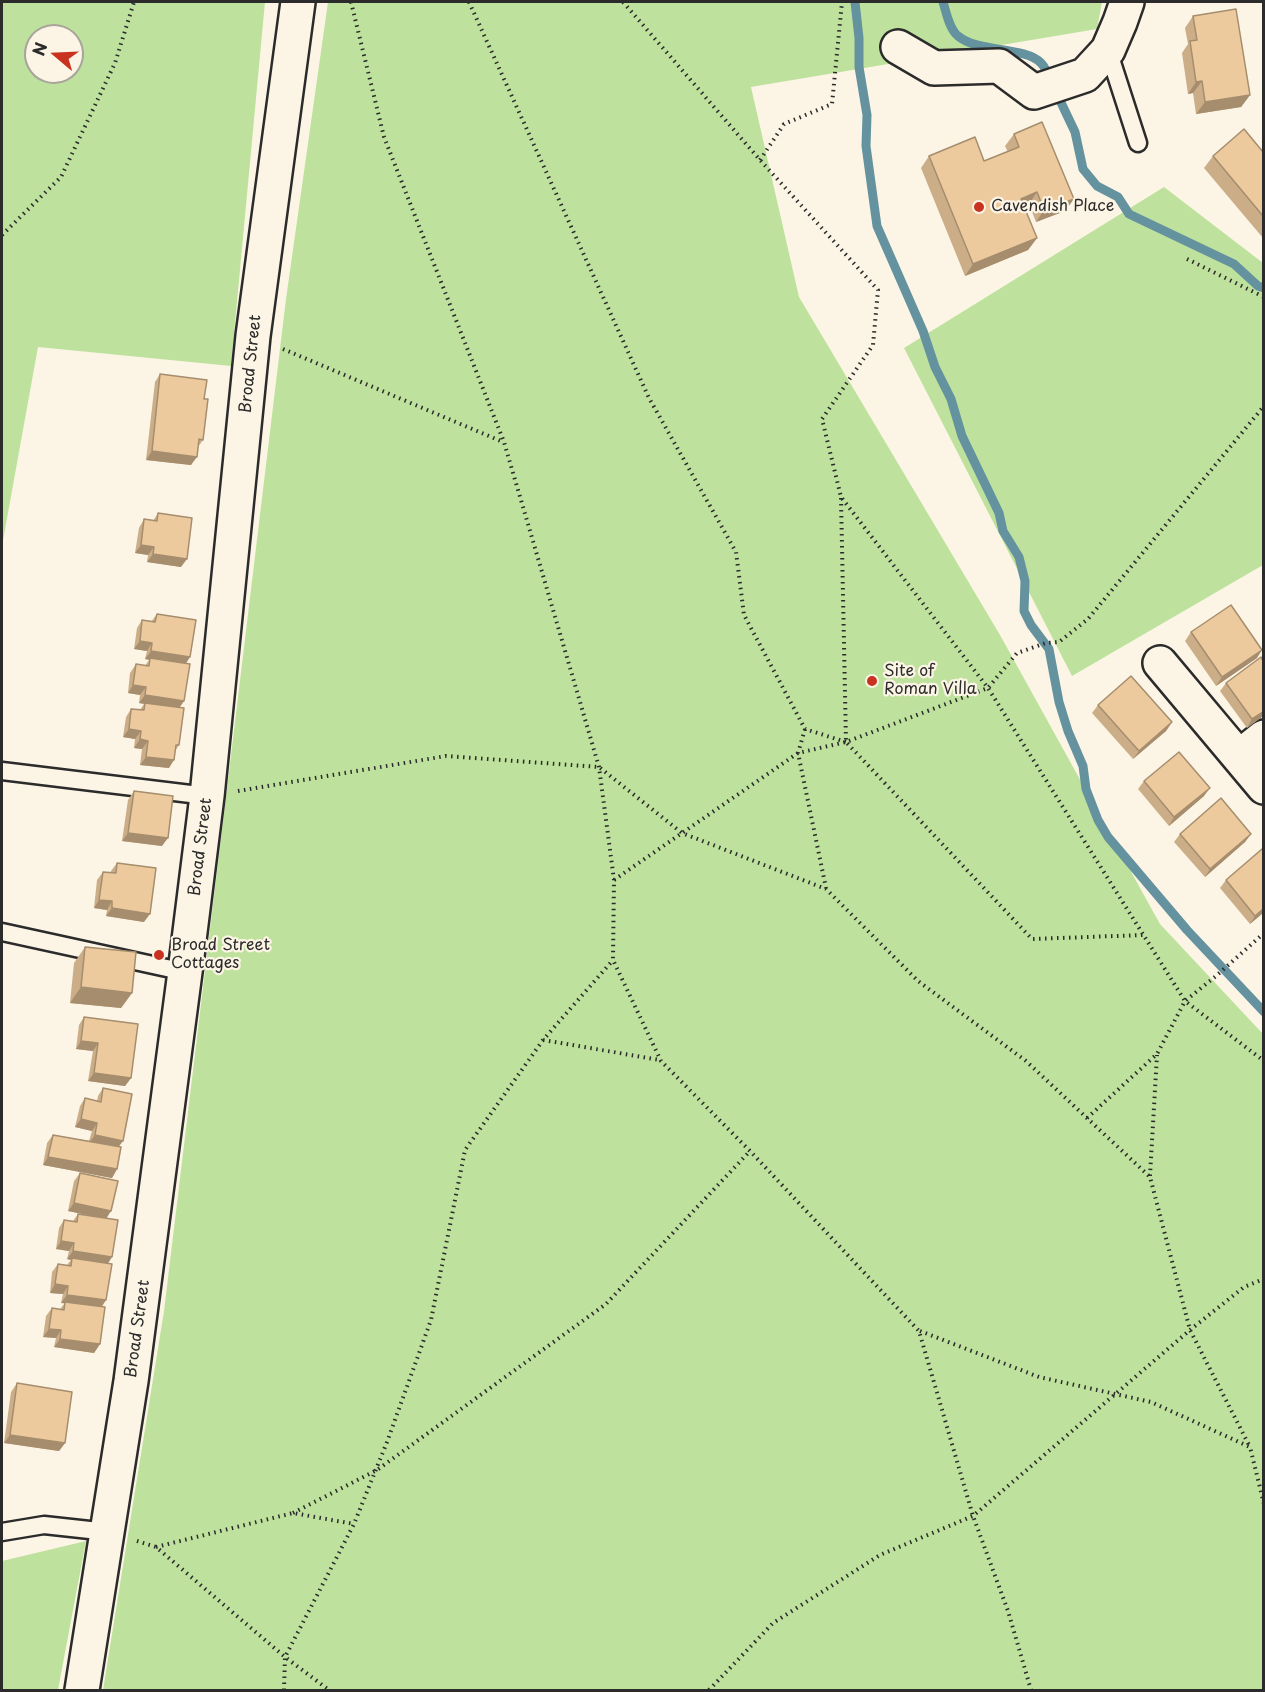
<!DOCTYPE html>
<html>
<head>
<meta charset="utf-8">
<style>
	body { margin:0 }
	#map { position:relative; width:1265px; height:1692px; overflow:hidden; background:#fcf5e5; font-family:"Playpen Sans",sans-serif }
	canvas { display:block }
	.frame { position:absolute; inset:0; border:3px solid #2b2b2b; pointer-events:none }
	.north { position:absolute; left:24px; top:24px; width:60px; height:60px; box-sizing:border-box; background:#fcf5e5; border:2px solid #a8a49b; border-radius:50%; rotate:289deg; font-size:16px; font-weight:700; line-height:24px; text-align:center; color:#2b2b2b }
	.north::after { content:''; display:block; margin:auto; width:21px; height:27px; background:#c8321e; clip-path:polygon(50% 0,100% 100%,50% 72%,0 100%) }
</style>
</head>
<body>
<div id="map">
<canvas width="1265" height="1692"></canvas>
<div class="frame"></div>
<div class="north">N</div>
</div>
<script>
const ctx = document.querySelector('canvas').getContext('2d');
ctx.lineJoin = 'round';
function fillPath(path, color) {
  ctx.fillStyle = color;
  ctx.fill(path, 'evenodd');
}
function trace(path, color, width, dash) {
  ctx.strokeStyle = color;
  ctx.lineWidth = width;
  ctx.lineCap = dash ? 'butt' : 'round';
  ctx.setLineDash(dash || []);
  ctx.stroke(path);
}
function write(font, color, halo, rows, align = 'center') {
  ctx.font = font + ' "Playpen Sans",sans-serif';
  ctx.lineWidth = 4.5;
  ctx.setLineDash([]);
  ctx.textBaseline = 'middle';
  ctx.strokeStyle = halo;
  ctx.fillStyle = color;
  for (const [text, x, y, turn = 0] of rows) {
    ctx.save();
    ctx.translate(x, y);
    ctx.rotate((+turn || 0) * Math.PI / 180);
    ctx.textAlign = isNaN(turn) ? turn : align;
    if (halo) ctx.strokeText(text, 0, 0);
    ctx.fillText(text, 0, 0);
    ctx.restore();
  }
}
fillPath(new Path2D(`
	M2,2H265L231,366L38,347L2,546ZM36,36H72V72H36Z
	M328,2H1102L1097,29L751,87L799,297L1000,635L1160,924L1263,1034V1690H103L164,1311L286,299Z
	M1164,187L1263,263V565L1072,676L904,348Z
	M86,1541L58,1690H2V1561Z`), '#bee29d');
trace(new Path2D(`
	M855,2L859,38V67L867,115L866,146L877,226L923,331L935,367L951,399L962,436L999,513L1003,531L1019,557L1025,581L1024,611L1031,625L1049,649L1059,702L1068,731L1083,766L1086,789L1098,820L1108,837L1187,930L1264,1012
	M943,2C946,11 949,29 958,36C978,53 1024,46 1041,63C1045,67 1048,74 1050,79
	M1056,92L1075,132L1083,169L1097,186L1118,197L1129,214L1234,264L1258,286L1264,288`), '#64929e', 9);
const lane = new Path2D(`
	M1108,50L1138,143
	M2,771L207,796
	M2,932L185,972
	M2,1532L44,1525L108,1532`);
const street = new Path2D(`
	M898,47L934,68L999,66L1034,92L1085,75L1108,50L1120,22L1127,2
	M1160,663L1264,787
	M1239,757L1264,737`);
const secondary = new Path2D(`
	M82,1690L131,1381L185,972L207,796L253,336L298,2`);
trace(lane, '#2b2b2b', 21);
trace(street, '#2b2b2b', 38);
trace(secondary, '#2b2b2b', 38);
trace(new Path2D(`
	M351,2L384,137L504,442L599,767L614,880L613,960L661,1061L750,1151L919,1331L973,1516L1008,1611L1031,1690
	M469,2L649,398L736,552L744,615L805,729L846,742
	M623,2L760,160L878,290L873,345L822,419L841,497L988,688L1185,1001L1264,1061
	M760,160L784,124L832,104L842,2
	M2,235L61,177L115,63L134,2
	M1187,259L1264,297
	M283,349L503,442
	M841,498L846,742L1032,939L1143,935
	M805,729L798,753L826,888
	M238,791L446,756L599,767L682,833L826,889L918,981L1026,1061L1150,1177L1190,1330L1250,1447
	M614,880L798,753L846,742L988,688L1017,653L1046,643L1059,642L1088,619L1264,406
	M543,1040L660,1060
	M1087,1118L1157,1054L1185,1001L1216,976L1264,933
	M1150,1176L1157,1055
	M920,1331L1039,1377L1151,1402L1250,1447L1264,1504
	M293,1513L377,1470L606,1304L750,1151
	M137,1541L156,1547L285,1657L329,1690
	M156,1547L293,1513L354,1524
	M284,1690L285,1657L354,1524L387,1442L431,1320L465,1150L543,1040L613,960
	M709,1690L773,1623L880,1555L973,1516L1190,1330L1244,1287L1264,1279`), '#2b2b2b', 4, [1.5, 4.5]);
trace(lane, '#fcf5e5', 16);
trace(street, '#fcf5e5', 33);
trace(secondary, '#fcf5e5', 33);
fillPath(new Path2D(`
	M1193,16L1250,95L1241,107L1196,114L1193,93L1188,94L1182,53L1188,44L1185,28Z
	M1014,134L1065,211L1036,222L1029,204L1024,206L1037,238L1028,250L965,276L921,168L929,156L984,161L1008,152L1005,146Z
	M1263,152V238L1204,168L1213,156Z
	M160,374L204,399L203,440L198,447L191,465L146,460L155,382Z
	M158,513L181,567L147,562L148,555L135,553L139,528L144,519L153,521Z
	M157,614L186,664L184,701L180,707L179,745L175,751L169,768L140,765L142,749L134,748L135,739L123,737L126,717L131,709L140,710L144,704L139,703L140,695L128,693L130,673L136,664L145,666L149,660L145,659L147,651L134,649L137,628L142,620L151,622Z
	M1191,632L1257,658L1216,686L1185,641Z
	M1226,683L1263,716L1247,728L1220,691Z
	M1098,705L1172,722L1166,731L1133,759L1092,713Z
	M1144,781L1204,796L1169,826L1138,789Z
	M134,791L162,846L122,841L128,800Z
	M1180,834H1251L1245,842L1205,877L1174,842Z
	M117,863L144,922L106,916L107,910L94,908L97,880L103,872L111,873V871Z
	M1226,880L1263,913L1250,924L1220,888Z
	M85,947L132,993L121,1008L70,1003L74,963Z
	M84,1017L131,1078L125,1086L88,1081L93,1051L76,1049L79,1025Z
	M103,1088L119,1146L117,1169L112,1178L43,1165L47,1143L53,1135L89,1141L92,1131L75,1127L80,1106L85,1098L97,1101L98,1096Z
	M80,1173L106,1218L108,1263L106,1300L102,1307L100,1344L94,1353L54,1347L56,1338L43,1337L46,1316L52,1308L60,1309L65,1303H61L63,1294L50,1293L52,1272L58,1264L67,1265L71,1260L67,1259L69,1251L56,1249L59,1228L64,1220L73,1221L78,1214L94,1216L68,1211L74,1181Z
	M17,1383L65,1443L59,1451L4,1443L11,1392Z`), '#cbae87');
fillPath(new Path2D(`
	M1202,81L1193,93L1188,94L1196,82Z
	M1250,95L1241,107L1196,114L1205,102Z
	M1037,192L1029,204L1012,211L1021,199Z
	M1074,199L1065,211L1036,222L1044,210Z
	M1037,238L1028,250L965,276L973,264Z
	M152,451L197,457L191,465L146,460Z
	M141,545L154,547L148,555L135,553Z
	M153,554L187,559L181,567L147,562Z
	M140,641L152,643L147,651L134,649Z
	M1262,650L1257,658L1216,686L1222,677Z
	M151,651L190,657L185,665L145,659Z
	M133,685L146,687L140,695L128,693Z
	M145,695L184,701L178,709L139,703Z
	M1263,712V716L1247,728L1252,719Z
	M1172,722L1166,731L1133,759L1139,751Z
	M129,729L141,731L135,739L123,737Z
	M140,739L148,741L142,749L134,748Z
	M146,757L174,760L169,768L140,765Z
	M1210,788L1204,796L1169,826L1174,817Z
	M128,833L168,838L162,846L122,841Z
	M1251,834L1245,842L1205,877L1210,869Z
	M99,900L112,901L107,910L94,908Z
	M112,908L150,914L144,922L106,916Z
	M1263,909V913L1250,924L1255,916Z
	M81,987L132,993L121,1008L70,1003Z
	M81,1041L98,1043L93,1051L76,1049Z
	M94,1073L131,1078L125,1086L88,1081Z
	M81,1119L97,1123L92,1131L75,1127Z
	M95,1135L123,1141L117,1149L89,1143Z
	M48,1157L117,1169L112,1178L43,1165Z
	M74,1203L111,1211L106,1219L68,1211Z
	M61,1241L74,1243L69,1251L56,1249Z
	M73,1251L112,1257L107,1265L72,1258L71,1260L67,1259Z
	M55,1284L68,1286L63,1294L50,1293Z
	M67,1295L106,1300L100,1308L61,1303Z
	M49,1329L61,1330L56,1338L43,1337Z
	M60,1339L100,1344L94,1353L54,1347Z
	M10,1435L65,1443L59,1451L4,1443Z`), '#a58d6e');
const building = new Path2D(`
	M1236,9L1250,95L1205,102L1202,81L1196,82L1190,41L1197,40L1193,16Z
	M1042,122L1074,199L1044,210L1037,192L1021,199L1037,238L973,264L929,156L975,137L984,161L1019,147L1014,134Z
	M1244,129L1263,152V216L1213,156Z
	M160,374L207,380L204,399H208L203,440L199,439L197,457L152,451Z
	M158,513L192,518L187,559L153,554L154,547L141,545L144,519L157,521Z
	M1231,605L1262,650L1222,677L1191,632Z
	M157,614L196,620L190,657L151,651L152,643L140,641L142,620L155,622Z
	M1261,657L1263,661V712L1252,719L1226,683Z
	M150,658L190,664L184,701L145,695L146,687L133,685L136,664L149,666Z
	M1131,676L1172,722L1139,751L1098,705Z
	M145,703L184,708L179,745H176L174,760L146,757L148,741L140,739L141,731L129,729L131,709L144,710Z
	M1179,752L1210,788L1174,817L1144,781Z
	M134,791L173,796L168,838L128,833Z
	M1221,798L1251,834L1210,869L1180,834Z
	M1262,849L1263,851V909L1255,916L1226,880Z
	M117,863L156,868L150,914L112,908V901L99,900L103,872L116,873Z
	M85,947L136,952L132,993L81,987Z
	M84,1017L138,1024L131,1078L94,1073L98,1043L81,1041Z
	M103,1088L132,1094L123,1141L95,1135L97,1123L81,1119L85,1098L101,1102Z
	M53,1135L121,1147L117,1169L48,1157Z
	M80,1173L118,1181L111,1211L74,1203Z
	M78,1214L118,1220L112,1257L73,1251L74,1243L61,1241L64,1220L77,1222Z
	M72,1258L112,1264L106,1300L67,1295L68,1286L55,1284L58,1264L71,1266Z
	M65,1302L105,1307L100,1344L60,1339L61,1330L49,1329L52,1308L64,1310Z
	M17,1383L72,1392L65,1443L10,1435Z`);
fillPath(building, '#ecca9d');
trace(building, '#a58d6e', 1.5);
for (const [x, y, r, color] of [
	[979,207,6,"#c8321e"],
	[872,681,6,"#c8321e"],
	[159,955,6,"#c8321e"]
]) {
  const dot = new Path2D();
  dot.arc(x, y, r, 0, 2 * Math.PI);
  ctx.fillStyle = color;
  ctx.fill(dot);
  trace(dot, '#fcf5e5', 2);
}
write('16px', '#2b2b2b', '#fcf5e5', [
	["Cavendish Place",991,207],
	["Site of",884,672],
	["Roman Villa",884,690],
	["Broad Street",171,946],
	["Cottages",171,964]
], 'left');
write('16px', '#2b2b2b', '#fcf5e5', [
	["Broad Street",251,364,-84],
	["Broad Street",201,847,-83],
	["Broad Street",138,1329,-82]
]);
</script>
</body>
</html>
